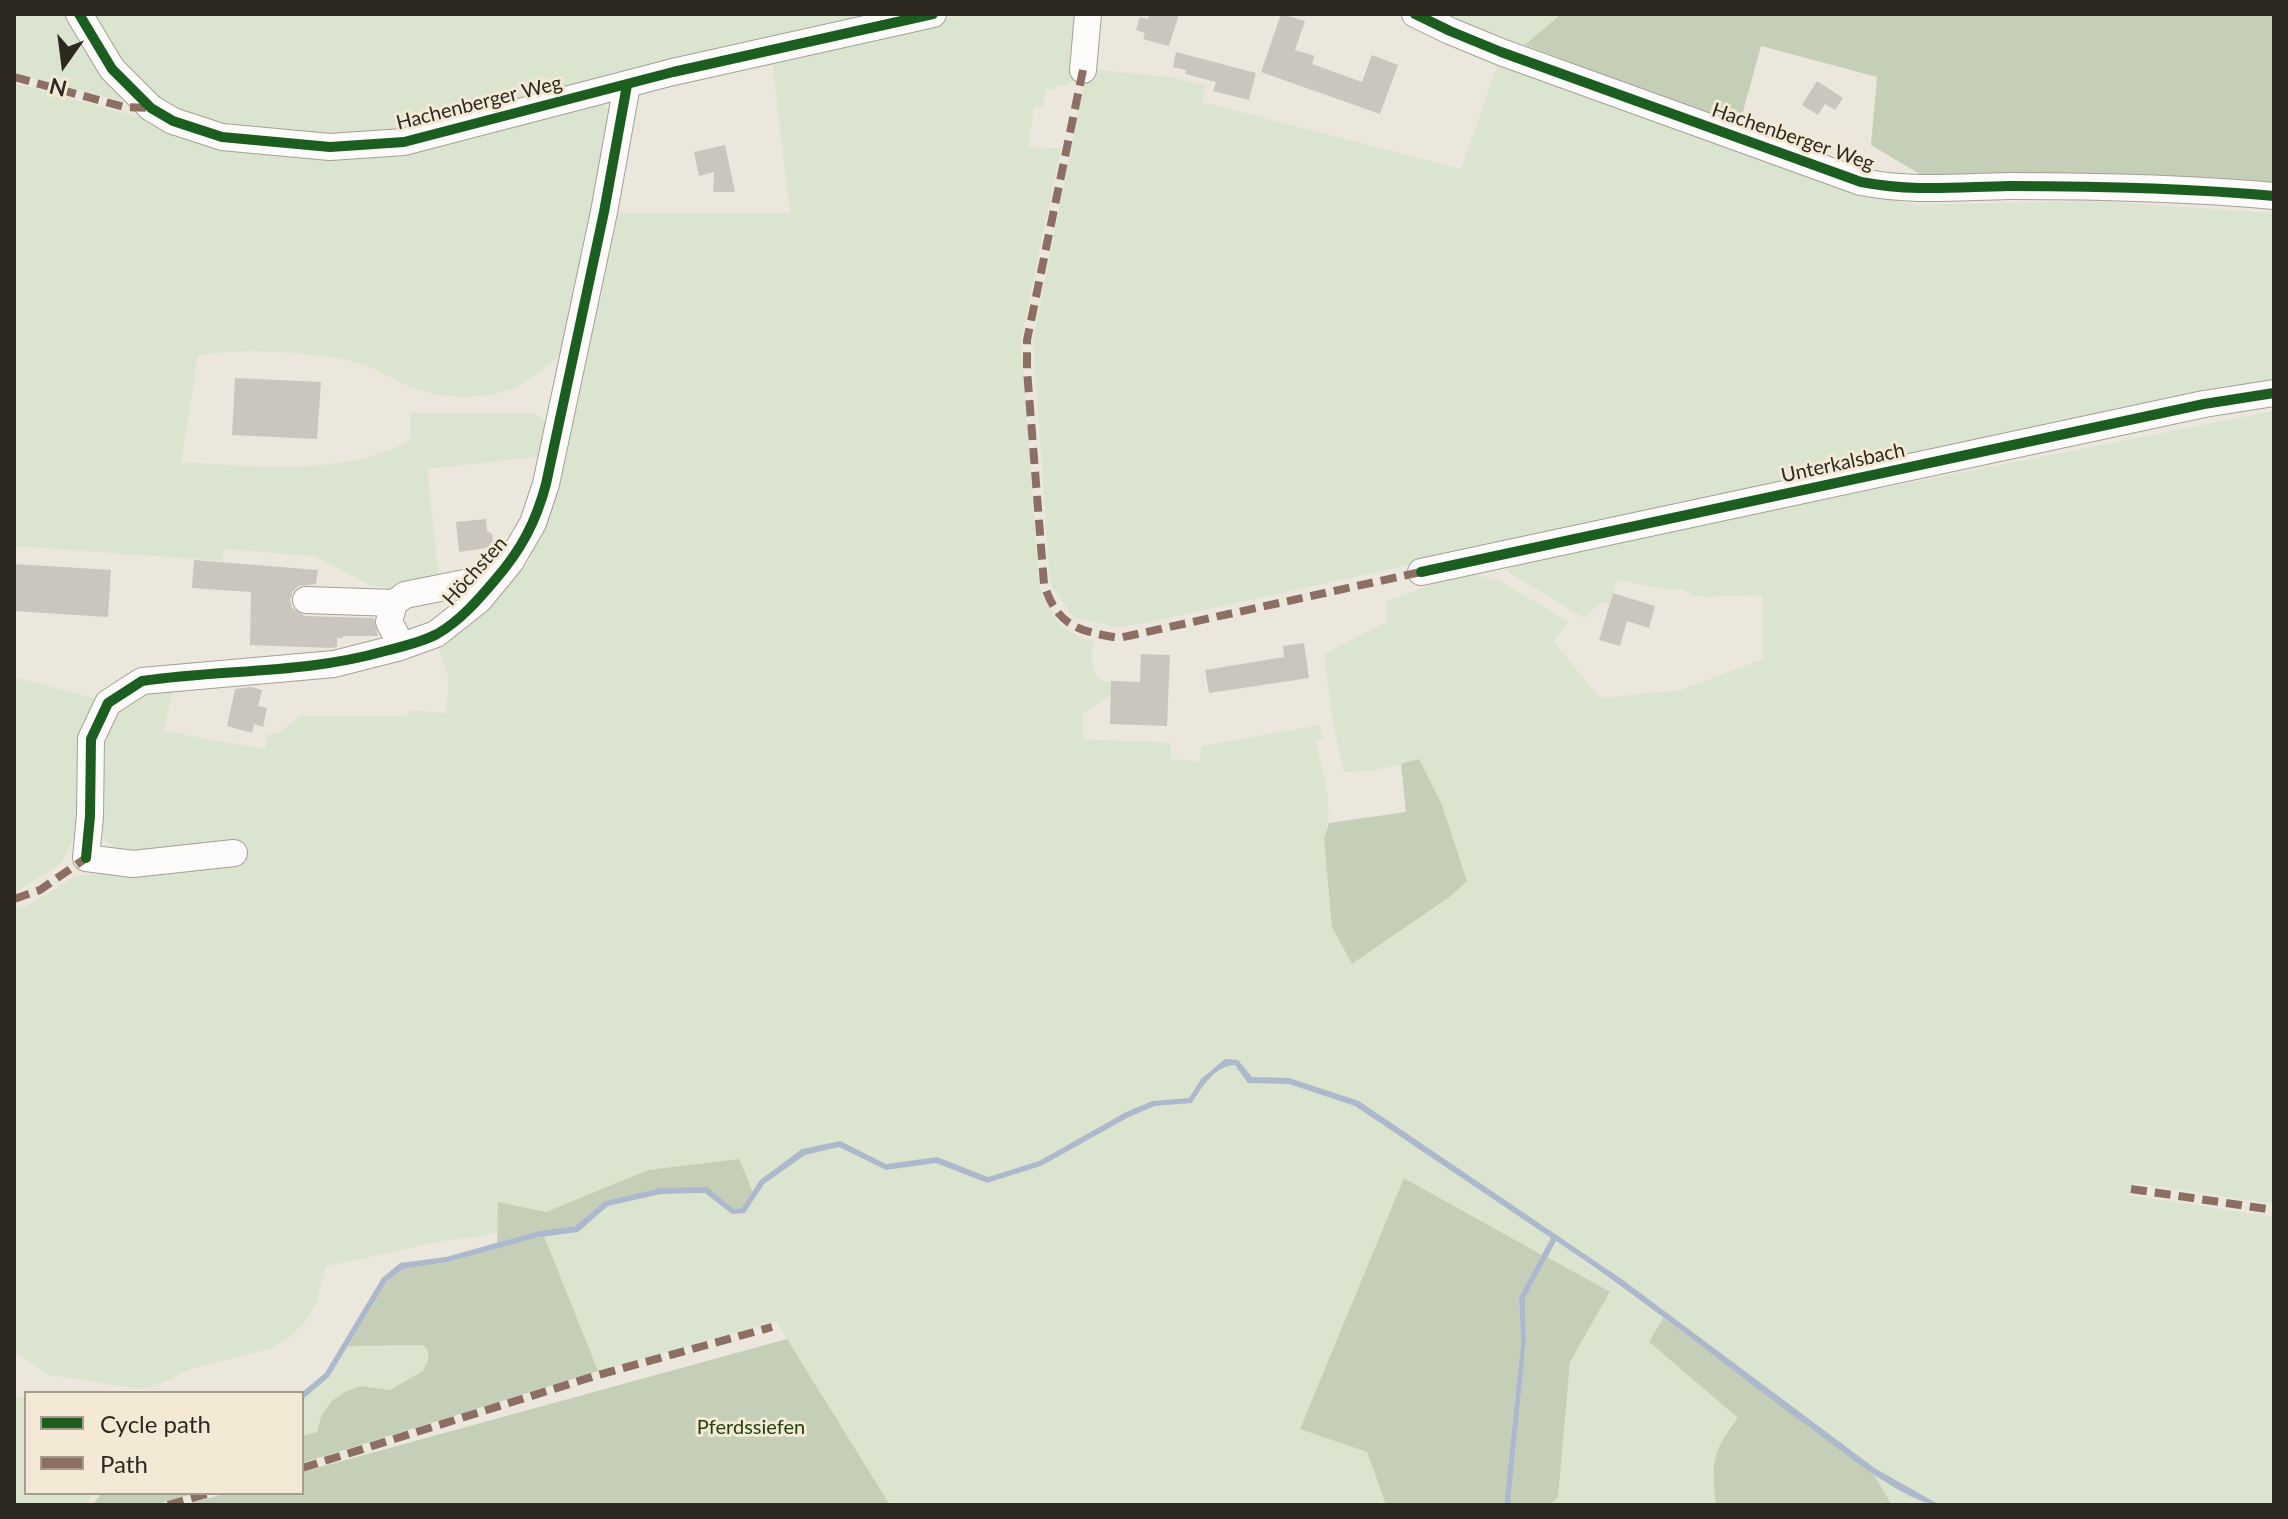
<!DOCTYPE html>
<html>
<head>
<meta charset="utf-8">
<style>
	body { margin:0 }
	#map { position:relative; width:2288px; height:1519px; overflow:hidden; background:#ece7dc; font-family:Lato,sans-serif }
	canvas { display:block }
	.frame { position:absolute; inset:0; border:16px solid #2d2921; pointer-events:none }
	.legend { position:absolute; left:24px; top:1391px; width:280px; height:104px; box-sizing:border-box; background:#f3e9d5; border:2px solid #a49c8d; margin:0; padding:10px 14px; list-style:none; font-size:24px; color:#2d2921 }
	.legend li { display:flex; align-items:center; gap:16px; height:40px }
	.legend b { width:40px; border:2px solid #a49c8d }
	.north { position:absolute; left:24px; top:24px; width:80px; height:80px; -webkit-text-stroke:6px #f3e9d5; paint-order:stroke; rotate:194deg; font-size:22px; font-weight:700; line-height:32px; text-align:center; color:#2d2921 }
	.north::after { content:''; display:block; margin:auto; width:28px; height:36px; background:#2d2921; clip-path:polygon(50% 0,100% 100%,50% 72%,0 100%) }
</style>
</head>
<body>
<div id="map">
<canvas width="2288" height="1519"></canvas>
<div class="frame"></div>
<ul class="legend">
<li><b style="height:10px;background:#1b5e20"></b>Cycle path</li>
<li><b style="height:10px;background:#8d6e63"></b>Path</li>
</ul>
<div class="north">N</div>
</div>
<script>
const ctx = document.querySelector('canvas').getContext('2d');
ctx.lineJoin = 'round';
function fillPath(path, color) {
  ctx.fillStyle = color;
  ctx.fill(path, 'evenodd');
}
function trace(path, color, width, dash) {
  ctx.strokeStyle = color;
  ctx.lineWidth = width;
  ctx.lineCap = dash ? 'butt' : 'round';
  ctx.setLineDash(dash || []);
  ctx.stroke(path);
}
function write(font, color, halo, rows, align = 'center') {
  ctx.font = font + ' Lato,sans-serif';
  ctx.lineWidth = 6;
  ctx.setLineDash([]);
  ctx.textBaseline = 'middle';
  ctx.strokeStyle = halo;
  ctx.fillStyle = color;
  for (const [text, x, y, turn = 0] of rows) {
    ctx.save();
    ctx.translate(x, y);
    ctx.rotate((+turn || 0) * Math.PI / 180);
    ctx.textAlign = isNaN(turn) ? turn : align;
    if (halo) ctx.strokeText(text, 0, 0);
    ctx.fillText(text, 0, 0);
    ctx.restore();
  }
}
fillPath(new Path2D(`
	M14,14H69L128,98L117,100L14,73Z
	M91,14H879L388,133C320,136 204,140 150,92C126,71 109,41 91,14Z
	M968,14H1083L1075,80L1067,85L1057,86L1056,90L1046,89L1043,108L1034,107L1028,147L1061,148L1021,339L1039,585C1053,618 1058,631 1094,642C1091,656 1090,672 1103,682L1111,681V695L1082,714L1083,739L1171,743V759L1200,761L1201,746L1320,725L1323,739L1315,741C1323,774 1335,805 1324,838L1353,964L1451,896L1467,880L1442,805L1419,760L1375,770L1344,772L1333,724L1324,654L1387,622L1386,602L1464,572L1500,581L1569,622L1553,641L1600,698L1681,690L1763,659V595L1707,597L1695,596L1682,589H1663L1617,580L1609,603L1601,602L1584,618L1508,572L1509,562L2274,411V1204L2135,1183L2128,1195L2274,1217V1505H1941L1876,1469L1623,1280L1359,1101L1289,1079L1252,1077L1238,1060C1215,1059 1200,1079 1189,1098L1152,1101L1126,1112L1039,1161L988,1177L937,1157L887,1164L839,1141L802,1150L760,1180L753,1192L752,1186L648,1170L546,1212L499,1203L497,1232C478,1239 457,1238 436,1242C400,1250 363,1259 326,1266L316,1304L304,1323L287,1340L269,1349L190,1369L162,1383L142,1389L49,1375L14,1351V909L23,908L76,876L240,858L124,856L103,838L99,742L114,711L141,690L174,686L163,731L265,749L268,735L278,733L301,716H407L408,710L446,713L449,679L436,641L520,562L527,566L531,559L525,554L611,213H790L772,60Z
	M1441,14H1561L1525,45Z
	M1499,62L1860,194L1915,205L2090,201L2274,213V381L1617,519L1141,624L1116,627L1073,617L1050,583L1033,340L1087,69L1171,77L1206,86L1202,102L1461,169Z
	M14,83L157,122L329,155L601,102L614,114L565,350C551,362 537,375 521,384C495,400 448,400 419,390C396,383 376,366 351,361C301,351 249,348 198,355L181,462C255,466 338,477 407,442L410,438V413H520L534,414L550,423L543,456L427,469L439,579L400,590L384,588L366,583L314,556L224,549L222,561L14,546Z
	M14,677L101,700L82,820L61,864L19,890L14,891Z
	M1227,1065H1235L1248,1083L1289,1084L1355,1106L1552,1238L1542,1255L1405,1178L1301,1429L1367,1452L1386,1505H890L776,1321L598,1371L544,1236L577,1232L608,1206L661,1194L706,1193L732,1214L745,1213L764,1184L804,1155L839,1147L886,1170L936,1163L987,1183L1041,1166L1129,1117L1155,1106L1192,1103L1205,1083Z
	M1556,1241L1663,1318L1649,1343L1739,1418L1713,1477L1716,1505H1548L1558,1498L1570,1362L1610,1293L1547,1257Z
	M422,1345L427,1349L429,1358L423,1371L390,1390L360,1386L317,1432L302,1436V1400L329,1377L348,1346Z
	M14,1397L26,1398V1493H94L87,1505H14Z
	M1873,1473L1929,1505H1892Z`), '#dbe4ce');
fillPath(new Path2D(`
	M1561,14H2274V183L1996,173L1923,176L1871,145L1877,77L1761,46L1739,126L1525,45Z
	M1419,759L1442,805L1467,881L1451,896L1352,964L1332,927L1324,838L1329,823L1406,812L1401,764Z
	M739,1159L753,1192L743,1208L734,1209L706,1187L605,1201L575,1226L539,1231L497,1243L498,1202L546,1212L648,1170Z
	M1404,1178L1542,1255L1519,1297L1521,1342L1504,1505H1386L1367,1452L1300,1429Z
	M544,1236L598,1371L302,1463V1436L317,1432L321,1417L332,1401L345,1392L360,1386L390,1390L423,1371L429,1358L427,1349L422,1345L348,1346L387,1281L403,1269L448,1262Z
	M1547,1257L1610,1292L1570,1362L1558,1498L1548,1505H1510L1526,1342L1525,1298Z
	M1663,1318L1873,1473L1892,1505H1716C1711,1463 1712,1451 1738,1418L1649,1342Z
	M787,1339L890,1505H184L227,1493H302V1472Z
	M101,1493H196L154,1505H93Z`), '#c5cfb8');
fillPath(new Path2D(`
	M1225,1059L1238,1060L1252,1077L1289,1078L1359,1101L1623,1280L1876,1469L1940,1505C1909,1505 1843,1452 1816,1432C1729,1369 1646,1301 1556,1241L1525,1298L1526,1342L1510,1505H1504L1521,1342L1519,1297L1551,1238L1355,1106L1289,1084L1248,1083L1235,1065C1216,1065 1201,1088 1192,1103L1155,1106L1129,1117L1041,1166L987,1183L936,1163L886,1170L839,1147L805,1155L764,1184L745,1213L732,1214L705,1193L661,1194L608,1206L578,1232L540,1237L448,1262L403,1269L387,1281L329,1377L302,1400L301,1393L325,1373L382,1278L400,1263L446,1257L539,1231L575,1226L605,1201L661,1188L707,1187L734,1209L742,1208L760,1180L802,1149L840,1141L886,1164L937,1157L988,1177L1039,1161L1126,1112L1152,1101L1189,1098L1201,1079Z`), '#acb9cc');
fillPath(new Path2D(`
	M1149,14H1179L1169,46L1143,39L1145,33L1136,30L1140,17L1148,19Z
	M1281,14L1305,21L1295,50L1315,56L1312,64L1362,82L1372,55L1398,65L1380,114L1261,72Z
	M1176,52L1256,73L1249,100L1213,91L1216,82L1185,74L1186,70L1173,67Z
	M1817,81L1843,98L1835,110L1825,104L1818,115L1802,105Z
	M725,145L735,192H713L714,172L699,176L694,152Z
	M235,378L321,382L317,439L232,435Z
	M486,519L487,531L492,534L493,541L487,548L459,552L456,522Z
	M194,560L318,570L316,584L299,586L293,591L290,600L292,608L305,616L374,618L378,636H343V638H337V647L332,648L250,645L251,592L192,588Z
	M14,564L111,570L108,617L14,611Z
	M1613,593L1655,606L1649,628L1627,621L1620,646L1599,640Z
	M1304,643L1309,678L1209,693L1205,670L1284,657L1283,646Z
	M1141,654L1170,655L1167,726L1110,724L1111,681L1140,682Z
	M251,687L262,690L258,706L267,708L263,727L254,724L252,733L227,726L235,689Z`), '#cac6bd');
const minor = new Path2D(`
	M79,14L112,69L151,108L173,121L222,137L330,147L404,142L673,72L933,14
	M1415,14L1450,31L1501,52L1861,182C1914,192 1956,187 2009,186C2097,186 2187,188 2274,196
	M1083,70L1088,14
	M1421,572L2204,404L2274,393
	M306,600L394,603
	M402,646L389,622L394,603L405,595L499,576
	M234,853L133,864L86,858L90,816L91,739L108,703L142,681L334,664L397,648L436,634L479,600L511,561L533,523L546,484L604,212L627,85`);
trace(minor, '#a3a097', 28);
trace(minor, '#fcfbfa', 26);
trace(new Path2D(`
	M1083,70L1027,340V370L1044,584C1057,626 1078,631 1119,638L1421,572
	M14,77L124,107L151,108
	M14,899L40,890L86,858
	M2131,1189L2274,1210
	M302,1468L598,1375L772,1327
	M168,1505L210,1493`), '#8d6e63', 8, [16, 8]);
trace(new Path2D(`
	M79,14L112,69L151,108L173,121L222,137L330,147L404,142L673,72L933,14
	M1415,14L1450,31L1501,52L1861,182C1914,192 1956,187 2009,186C2097,186 2187,188 2274,196
	M1421,572L2204,404L2274,393
	M86,858L90,816L91,739L108,703L142,681C223,669 305,674 385,651C401,647 422,642 437,634C460,621 479,599 495,580C521,550 536,522 546,484L604,212L627,85`), '#1b5e20', 10);
write('20px', '#2d2921', '#f3e9d5', [
	["Hachenberger Weg",479,103,-14],
	["Hachenberger Weg",1793,137,19],
	["Unterkalsbach",1843,463,-12],
	["Höchsten",475,571,-48]
]);
write('20px', '#224010', '#f3e9d5', [
	["Pferdssiefen",751,1428]
]);
</script>
</body>
</html>
